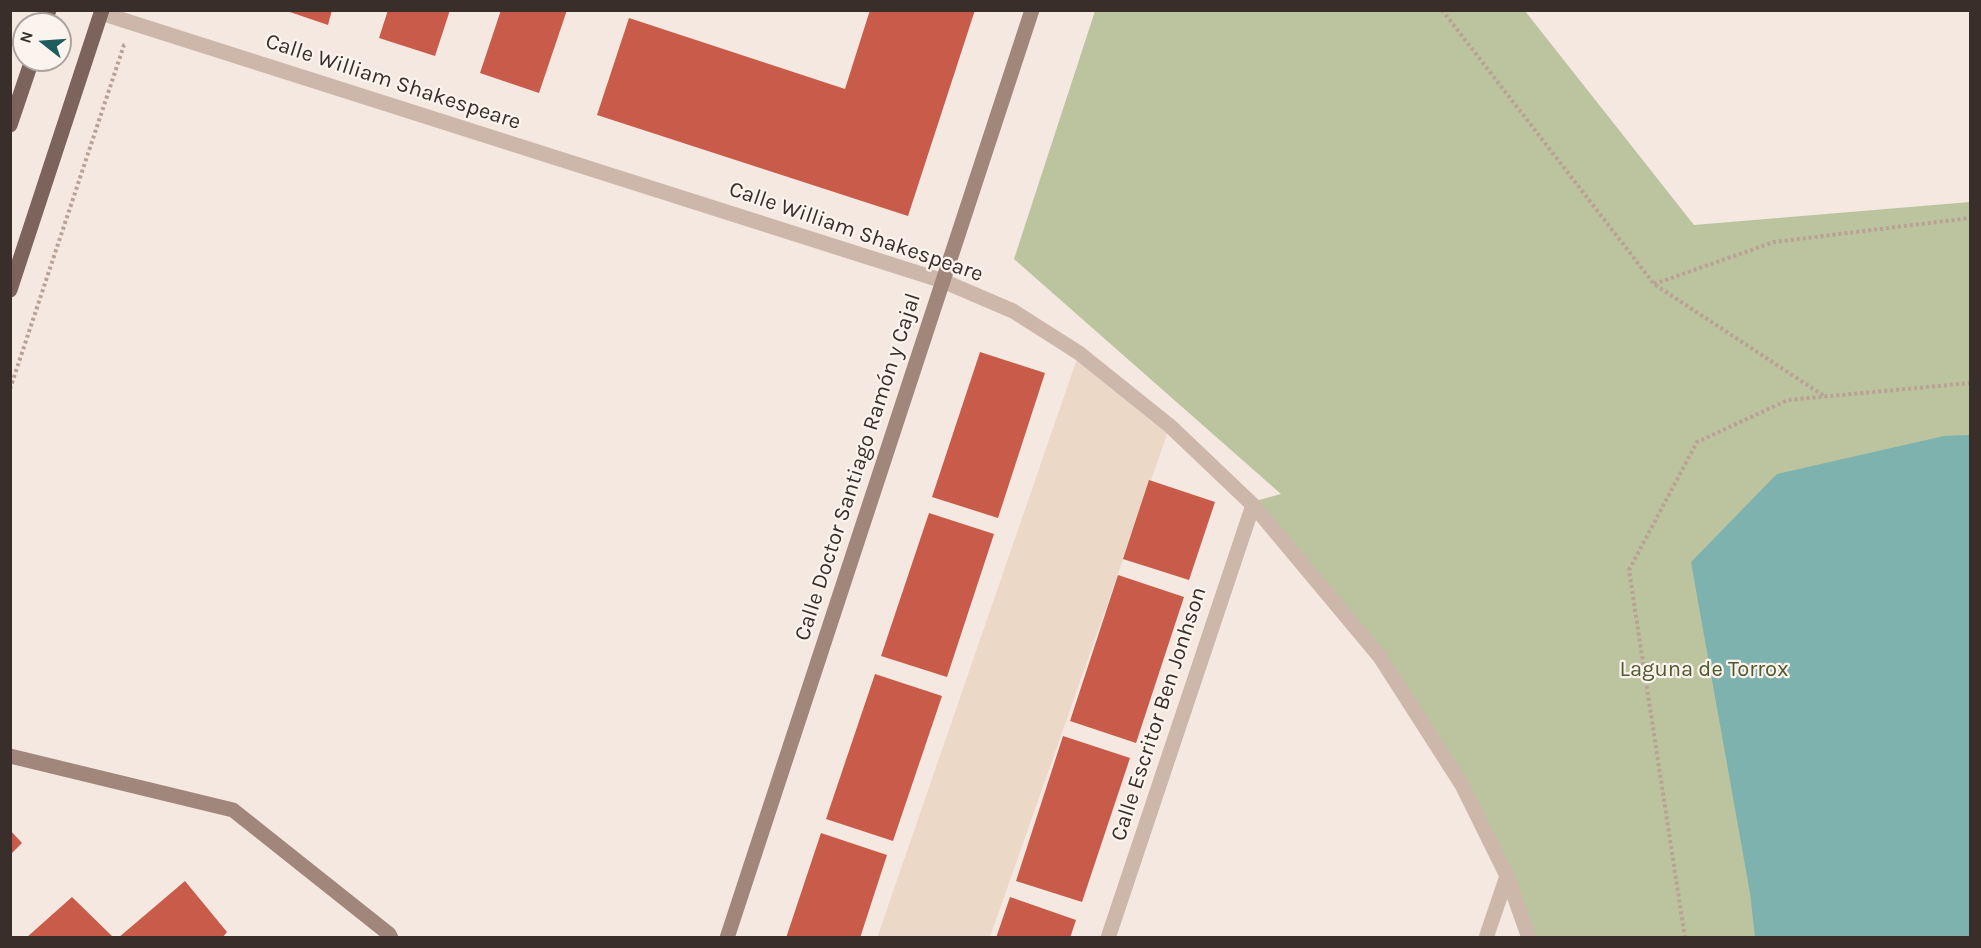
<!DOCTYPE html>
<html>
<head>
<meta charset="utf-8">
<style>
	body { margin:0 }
	#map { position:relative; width:1981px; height:948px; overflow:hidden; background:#f4e8e0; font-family:Karla,sans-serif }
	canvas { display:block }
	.frame { position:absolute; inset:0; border:12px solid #3a2e2a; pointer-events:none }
	.north { position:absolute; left:12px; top:12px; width:60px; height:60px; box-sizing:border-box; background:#fbf3ed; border:2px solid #aea49f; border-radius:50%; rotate:287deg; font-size:16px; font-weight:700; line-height:24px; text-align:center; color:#3a2e2a }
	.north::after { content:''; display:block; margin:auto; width:21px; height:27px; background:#1e5d5b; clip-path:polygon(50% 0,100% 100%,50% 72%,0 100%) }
</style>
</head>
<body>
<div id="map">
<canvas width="1981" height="948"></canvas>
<div class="frame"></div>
<div class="north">N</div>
</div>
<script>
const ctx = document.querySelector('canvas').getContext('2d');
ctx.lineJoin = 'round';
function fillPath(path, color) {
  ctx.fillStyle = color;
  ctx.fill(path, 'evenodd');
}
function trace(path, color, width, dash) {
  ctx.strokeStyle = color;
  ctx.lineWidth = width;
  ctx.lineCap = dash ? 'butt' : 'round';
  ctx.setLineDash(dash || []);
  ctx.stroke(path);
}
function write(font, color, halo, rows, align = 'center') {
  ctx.font = font + ' Karla,sans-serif';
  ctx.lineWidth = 4.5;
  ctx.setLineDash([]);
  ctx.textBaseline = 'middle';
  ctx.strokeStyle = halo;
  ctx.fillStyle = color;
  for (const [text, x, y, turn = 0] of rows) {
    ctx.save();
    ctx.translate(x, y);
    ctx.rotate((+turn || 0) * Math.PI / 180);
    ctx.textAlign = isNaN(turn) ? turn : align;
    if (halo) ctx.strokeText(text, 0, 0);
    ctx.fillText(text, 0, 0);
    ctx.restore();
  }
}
fillPath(new Path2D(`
	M1095,11H1525L1694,225L1970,202V937H1531L1512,880L1377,656L1248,503L1281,494L1014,259Z`), '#bbc49f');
fillPath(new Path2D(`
	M1079,353L1170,426L990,937L877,938Z`), '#ecd8c7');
fillPath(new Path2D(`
	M1970,435V937H1755L1750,893L1691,562L1777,474L1944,436Z`), '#7eb2ae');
fillPath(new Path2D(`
	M284,10H332L328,25Z
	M388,10H450L435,56L379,38Z
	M501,10H567L539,93L480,73Z
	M870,10H975L908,216L597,115L629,18L845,89Z
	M980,352L1045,373L998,518L932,497Z
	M1149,480L1215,502L1189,580L1123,559Z
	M929,513L994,534L947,677L881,656Z
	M1118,575L1184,597L1136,743L1070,721Z
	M875,674L942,696L893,841L826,819Z
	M1063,736L1130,758L1082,902L1016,881Z
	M10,830L22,843L10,855Z
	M821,833L887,855L860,938H786Z
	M185,881L227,932L222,938H118Z
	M72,897L114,938H26Z
	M1010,897L1076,920L1070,938H996Z`), '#c85b4a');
trace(new Path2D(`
	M1442,10L1654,284L1824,396
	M1654,284L1774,242L1970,218
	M10,389L124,45L126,44
	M1685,938L1629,570L1697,442L1788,400L1970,383`), '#b9a195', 4, [3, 3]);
trace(new Path2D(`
	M101,13L943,281L1013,311L1079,353L1170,426L1253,505L1380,657L1462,785L1507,876L1529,938
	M1108,938L1253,505
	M1486,938L1507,876`), '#cdb7ab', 15);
trace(new Path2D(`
	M10,756L233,810L389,934L391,938
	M727,938L1032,10`), '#a1867c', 15);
trace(new Path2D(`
	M44,24L49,10
	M10,125L32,60
	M10,290L102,10`), '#7c635b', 15);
write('22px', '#3a2e2a', '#fbf3ed', [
	["Calle William Shakespeare",393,82,18],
	["Calle William Shakespeare",856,232,19],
	["Calle Doctor Santiago Ramón y Cajal",858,467,-72],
	["Calle Escritor Ben Jonhson",1159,714,-72]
]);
write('22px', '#4e592d', '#fbf3ed', [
	["Laguna de Torrox",1704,670]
]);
</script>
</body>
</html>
